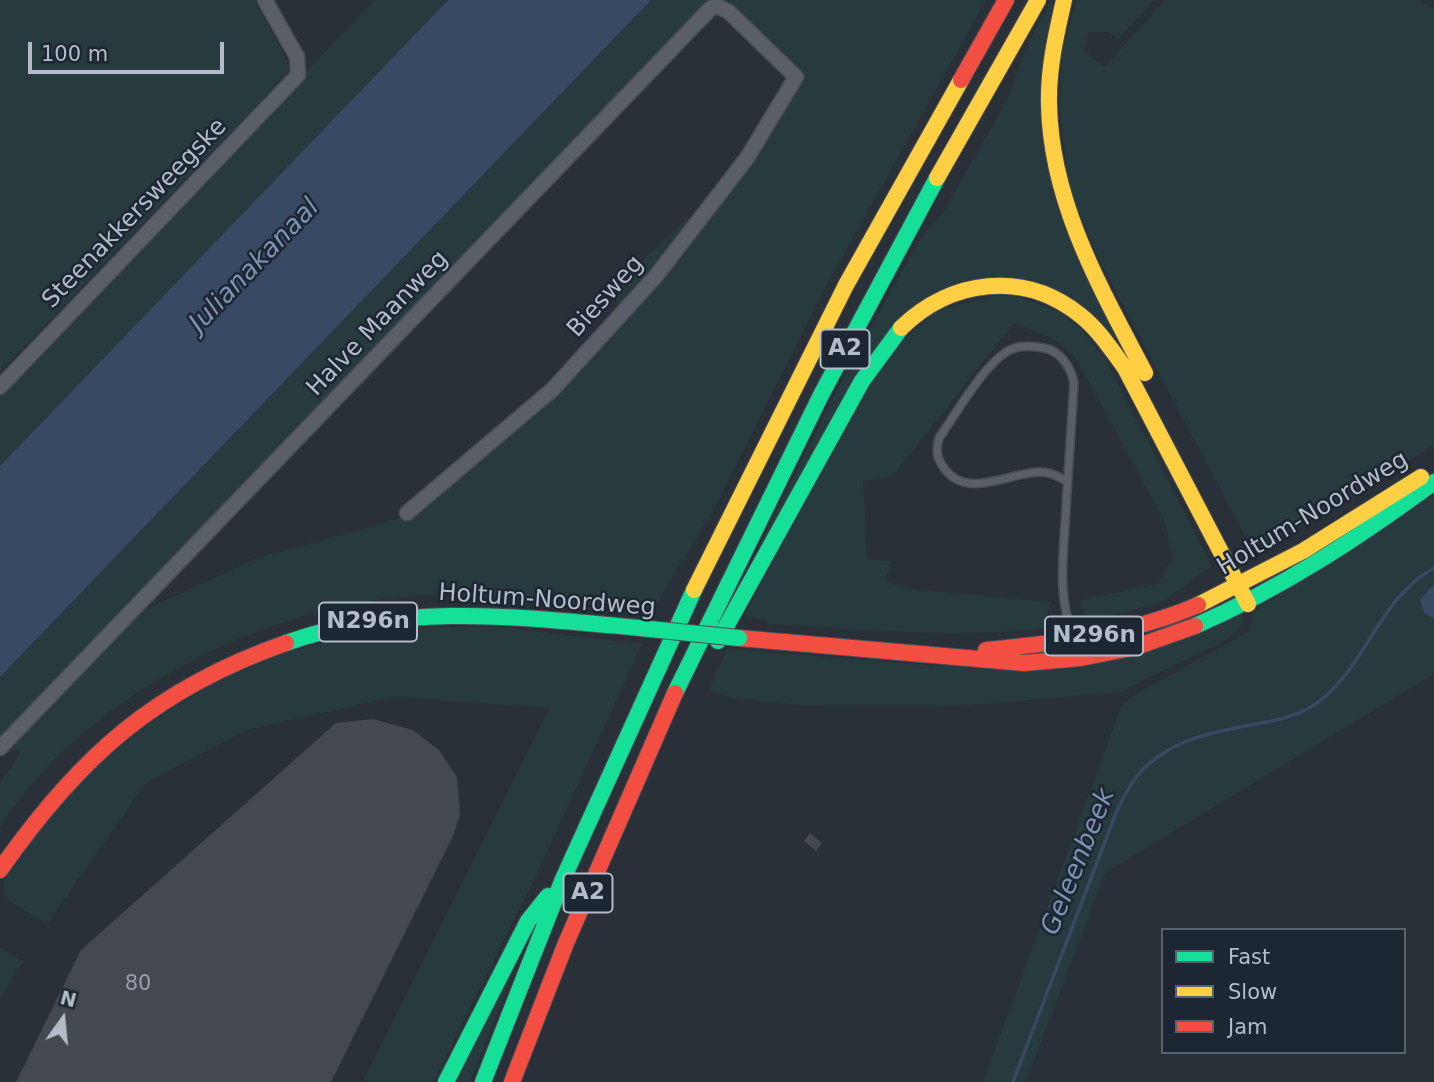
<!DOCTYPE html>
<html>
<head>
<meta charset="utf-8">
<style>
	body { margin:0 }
	#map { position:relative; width:1434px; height:1082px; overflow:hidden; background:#2a3038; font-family:"DejaVu Sans",sans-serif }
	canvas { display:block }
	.legend { position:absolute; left:1161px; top:928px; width:245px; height:126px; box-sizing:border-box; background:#1d2633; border:2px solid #59626f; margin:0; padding:9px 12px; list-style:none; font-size:21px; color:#b4bcc9 }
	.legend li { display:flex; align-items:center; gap:14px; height:35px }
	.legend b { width:35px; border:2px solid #59626f }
	.north { position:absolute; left:28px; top:984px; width:70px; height:70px; -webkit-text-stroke:5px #1d2633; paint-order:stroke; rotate:15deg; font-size:19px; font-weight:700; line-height:28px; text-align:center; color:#b4bcc9 }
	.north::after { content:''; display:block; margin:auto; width:24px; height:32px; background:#b4bcc9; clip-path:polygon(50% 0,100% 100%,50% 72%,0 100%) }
	.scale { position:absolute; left:28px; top:42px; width:196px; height:32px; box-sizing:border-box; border:4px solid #b4bcc9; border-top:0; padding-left:9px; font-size:21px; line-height:24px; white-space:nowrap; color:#b4bcc9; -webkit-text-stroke:5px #1d2633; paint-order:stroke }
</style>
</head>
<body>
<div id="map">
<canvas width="1434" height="1082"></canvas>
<ul class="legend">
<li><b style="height:9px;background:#16e098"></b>Fast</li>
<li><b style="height:9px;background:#ffcf43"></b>Slow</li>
<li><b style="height:9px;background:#f24e42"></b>Jam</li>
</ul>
<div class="north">N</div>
<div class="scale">100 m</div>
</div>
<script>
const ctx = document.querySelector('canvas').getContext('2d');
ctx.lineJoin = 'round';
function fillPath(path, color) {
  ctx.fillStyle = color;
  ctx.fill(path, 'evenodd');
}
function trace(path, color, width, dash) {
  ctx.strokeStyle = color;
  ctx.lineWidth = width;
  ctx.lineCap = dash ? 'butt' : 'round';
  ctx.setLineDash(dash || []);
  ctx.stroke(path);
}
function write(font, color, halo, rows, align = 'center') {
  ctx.font = font + ' "DejaVu Sans",sans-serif';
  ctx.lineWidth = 5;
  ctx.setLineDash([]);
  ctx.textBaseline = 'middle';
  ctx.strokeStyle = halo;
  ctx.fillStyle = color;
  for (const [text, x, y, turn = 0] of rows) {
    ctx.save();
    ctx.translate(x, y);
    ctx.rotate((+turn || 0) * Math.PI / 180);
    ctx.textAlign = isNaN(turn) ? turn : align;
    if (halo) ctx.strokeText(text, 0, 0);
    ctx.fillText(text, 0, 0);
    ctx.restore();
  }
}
fillPath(new Path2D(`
	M0,0H255L291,69L0,372Z
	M375,0H448L0,466V389Z
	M651,0H986L819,299L711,514L654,608C620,607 586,606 553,603C507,599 460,592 414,596C260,608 85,695 0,827V784L21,752L12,749L116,628L0,741V677ZM715,4L790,72L774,108L698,218L685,220L611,290L619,308L539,399L400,518L255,559L127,618Z
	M1052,0L1044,113L1133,376L1045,288L924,301L757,550L837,390L920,239L944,211L1008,98L1030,39Z
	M1077,0H1154L1118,39L1108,32H1089L1084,51L1104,67L1165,0H1419L1434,9V445L1295,531L1251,547L1099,260L1069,189L1059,104L1063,47Z
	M996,295L1017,296L1059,312L1081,329L1106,360L1212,566L1160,603L1088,621L1079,600L1157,584L1172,559L1166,524L1075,357L1050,337L1014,323L892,477L863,481L867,559L892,561L885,581L907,589L1051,602L1044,628C952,639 861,629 768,624L767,619L744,617L847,412L902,341L938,310Z
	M1434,491V584L1430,586L1424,613L1434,618V674L1105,873L1026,1082H983L1121,707L1134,695L1248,632L1254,611Z
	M1241,614L1243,618L1240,628L1224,641L1120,692L959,706L801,705L731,698L708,691L727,649L928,665L1029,669Z
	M410,627H498L642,644L534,880L433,1082H363L550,708L395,697L246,730L146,783L47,924L6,899L3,883C23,855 42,823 66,798C160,698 275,640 410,627Z
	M528,934L470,1082H455Z
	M0,947L23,962L0,999Z`), '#273a3e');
fillPath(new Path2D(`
	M448,0H651L0,677V466Z
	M1434,584V618L1424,613L1420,600Z`), '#384963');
trace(new Path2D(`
	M1013,1082L1116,813C1122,801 1128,787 1137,776C1167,740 1212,732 1256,724C1278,720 1303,715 1321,700C1367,663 1380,598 1434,568`), '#384963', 3.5);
fillPath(new Path2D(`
	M373,719L413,730L439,750L457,777L460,814L453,836L331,1082H16L81,950L336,723Z
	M810,833L822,843L816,851L804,841Z`), '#444950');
const lane = new Path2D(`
	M1066,481C1058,476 1050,472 1041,472C1011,471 967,501 944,468C936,457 936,450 939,438C956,414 986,360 1012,349C1022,345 1034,346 1044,348C1061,351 1071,368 1074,383C1071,425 1069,467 1066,508C1064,551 1056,597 1074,637`);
const street = new Path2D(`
	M0,387L298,75L297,57L265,0
	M0,748L711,8L717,6L729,12L796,77L747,158L656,276L553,389L407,513`);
const fast = new Path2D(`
	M1195,626C1282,588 1358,538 1434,482
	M718,641L862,381L901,328
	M286,643C401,602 522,617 640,628
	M675,693L821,395L937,178
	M446,1082L528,921L548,896
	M483,1082L563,879L694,590`);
const slow = new Path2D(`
	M1064,0C1056,35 1048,69 1049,105C1051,203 1101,289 1145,373
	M937,178L1038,0
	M901,328C951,279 1024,270 1080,315C1098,329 1111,349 1125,368L1248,604
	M694,590L846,285L961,80
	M1198,605L1303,551L1421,477`);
const jam = new Path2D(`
	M961,80L1006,0
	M739,638L1024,663L1081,658L1136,647L1195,626
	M986,650C1059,643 1130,634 1198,605
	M0,870C79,757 155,689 286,643
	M512,1082L566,943L675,693`);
trace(lane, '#484c53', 10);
trace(street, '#484c53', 17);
trace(fast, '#484c55', 18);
trace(slow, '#484c55', 18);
trace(jam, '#484c55', 18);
trace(lane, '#5a5e66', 7);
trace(street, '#5a5e66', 14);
trace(fast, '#16e098', 16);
trace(slow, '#ffcf43', 16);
trace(jam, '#f24e42', 16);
const fastBridge = new Path2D(`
	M640,628L739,638`);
trace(fastBridge, '#484c55', 18, []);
trace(fastBridge, '#16e098', 16);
write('21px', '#989fab', null, [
	["80",138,985]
]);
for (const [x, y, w] of [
	[845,349,49],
	[368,622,98],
	[1094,636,98],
	[588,893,49]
]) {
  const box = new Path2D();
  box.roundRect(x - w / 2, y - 19.5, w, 39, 5);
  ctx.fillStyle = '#1d2633';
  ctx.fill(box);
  trace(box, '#b4bcc9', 2);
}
write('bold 23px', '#b4bcc9', null, [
	["A2",845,349],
	["N296n",368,622],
	["N296n",1094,636],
	["A2",588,893]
]);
write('24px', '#b4bcc9', '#1d2633', [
	["Steenakkersweegske",135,214,-46],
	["Biesweg",606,297,-48],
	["Halve Maanweg",378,324,-46],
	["Holtum-Noordweg",1313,514,-31],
	["Holtum-Noordweg",547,601,4]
]);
write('italic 26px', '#7c92b1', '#1d2633', [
	["Julianakanaal",255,266,-46],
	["Geleenbeek",1079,862,-68]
]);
</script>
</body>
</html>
